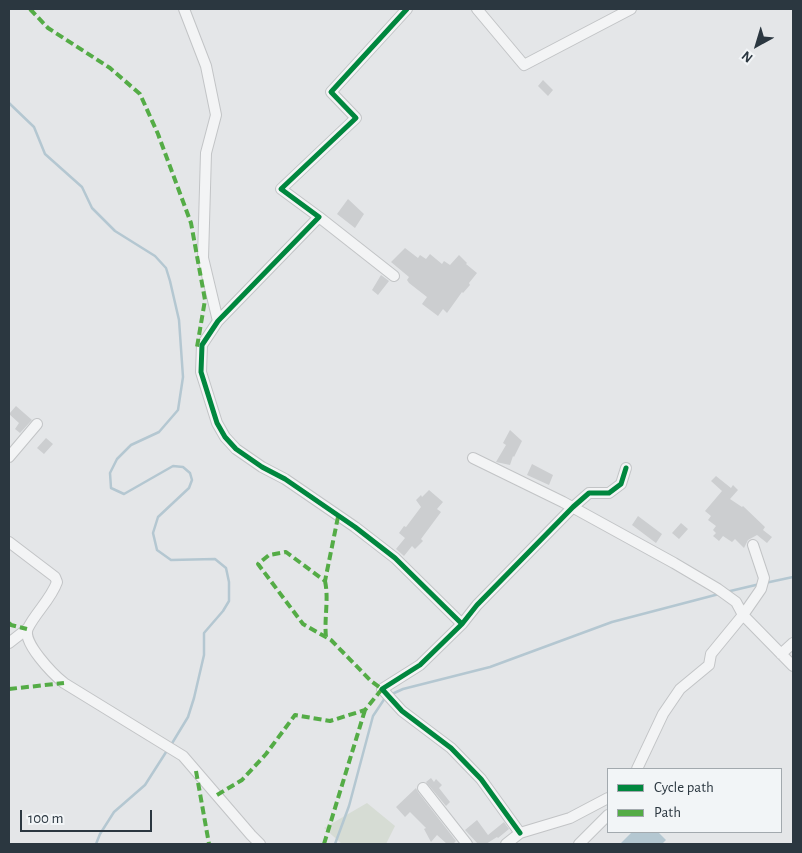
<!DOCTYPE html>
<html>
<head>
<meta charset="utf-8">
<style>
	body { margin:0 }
	#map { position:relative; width:802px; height:853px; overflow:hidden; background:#e4e6e8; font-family:"Alegreya Sans",sans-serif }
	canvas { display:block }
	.frame { position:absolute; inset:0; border:10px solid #2b3740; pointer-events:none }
	.legend { position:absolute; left:607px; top:768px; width:175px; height:65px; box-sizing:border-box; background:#f2f5f7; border:1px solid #a2a9ae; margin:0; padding:6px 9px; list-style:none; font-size:15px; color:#2b3740 }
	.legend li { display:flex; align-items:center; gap:10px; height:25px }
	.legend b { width:25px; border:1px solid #a2a9ae }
	.north { position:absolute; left:732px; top:20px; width:50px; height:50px; -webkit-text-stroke:4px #f2f5f7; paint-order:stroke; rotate:219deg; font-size:14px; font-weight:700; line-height:20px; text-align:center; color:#2b3740 }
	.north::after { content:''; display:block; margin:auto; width:18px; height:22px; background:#2b3740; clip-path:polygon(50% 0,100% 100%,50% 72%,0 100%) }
	.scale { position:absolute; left:20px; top:810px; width:132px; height:22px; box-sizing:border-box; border:2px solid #2b3740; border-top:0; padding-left:6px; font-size:15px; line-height:18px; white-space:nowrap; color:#2b3740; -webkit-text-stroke:4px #f2f5f7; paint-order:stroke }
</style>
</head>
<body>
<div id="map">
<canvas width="802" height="853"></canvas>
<div class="frame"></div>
<ul class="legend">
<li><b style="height:6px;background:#00873e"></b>Cycle path</li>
<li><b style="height:6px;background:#54ac46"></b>Path</li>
</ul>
<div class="north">N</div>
<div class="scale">100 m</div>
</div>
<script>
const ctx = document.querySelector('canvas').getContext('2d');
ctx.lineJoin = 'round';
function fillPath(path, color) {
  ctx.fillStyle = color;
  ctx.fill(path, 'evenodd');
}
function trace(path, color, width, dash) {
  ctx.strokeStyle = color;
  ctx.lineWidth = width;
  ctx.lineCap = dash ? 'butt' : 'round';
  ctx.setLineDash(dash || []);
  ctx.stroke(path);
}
fillPath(new Path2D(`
	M367,803L395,826L386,844H342L324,828Z`), '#d6dcd4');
fillPath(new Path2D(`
	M632,832H658L666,840L662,844H620Z`), '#b4c7d1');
trace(new Path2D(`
	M9,103L34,127L45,154L82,187L92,208L115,231L155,256L166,268L170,281L179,320L183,377L178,410L159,432L131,445L117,459L110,473L111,488L124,494L173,466L183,467L190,473L192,480L189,488L158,517L153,533L157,550L171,560L215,559L226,568L229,582V601L223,611L204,633V655L194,698L188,717L171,745
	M765,583L793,577
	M726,592L760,584
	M392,694L403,689L490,667L612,622L719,594
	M96,844L100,834L114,812L145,785L168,749
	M335,844L349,806L373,716L385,698`), '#b4c7d1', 2.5);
fillPath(new Path2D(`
	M543,80L553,90L548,96L538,86Z
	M348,199L364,214L355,228L337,214Z
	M405,248L418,258L420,255L426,259L430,254L442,264L444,261L450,265L459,255L467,263L466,264L477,273L469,283L470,285L463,293L462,292L447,313L443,309L438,316L422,304L427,297L409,283L407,280L409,277L391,262Z
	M381,275L389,281L378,295L372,290Z
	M16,406L32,420L20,433L15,429L19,423L9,414Z
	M510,430L522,441L514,457L513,456L510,465L496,462L506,445L503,443Z
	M46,438L53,444L44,454L37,448Z
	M532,464L553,475L549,485L527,475Z
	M716,476L731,488L733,485L738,490L730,499L742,507L743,506L765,527L763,530L772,537L767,543L757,535L748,540L744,548L735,539L732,542L723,536L719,541L713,536L716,533L713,530L716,526L708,520L711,516L705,511L722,491L711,481Z
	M429,490L443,502L437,509L441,512L421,539L423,541L415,549L412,546L404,556L396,549L405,538L399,533L404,526L406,527L421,507L416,500L421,495L422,497Z
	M638,516L662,534L656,543L632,525Z
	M681,523L688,529L679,539L672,533Z
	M431,778L434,782L436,779L442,785L439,788L450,802L446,806L426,782Z
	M416,788L418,792L456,841L453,844H447L437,835L431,842L424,829L426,828L410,812L405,817L396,807Z
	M477,820L488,835L504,822L509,829L498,838L497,837L486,844H478L465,830Z`), '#ccced0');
const minor = new Path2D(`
	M184,9L206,66L216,115L206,153L203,258L218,321
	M407,9L331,92L356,118L281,189L319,217L218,321L202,345L201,372L217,423L225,437L236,449L262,467L285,479L355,527L395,558L462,624
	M477,9L524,65L631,9
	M319,217L394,276
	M9,457L37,424
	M473,458L563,502L674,563L718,589L736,602L743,615L761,589L764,578L753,545
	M9,542L55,577L57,582C51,599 36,612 28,628C21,642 54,675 64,683L183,756L251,835L260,844
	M9,643L27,629
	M781,654L793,643
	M637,769L663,714L680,689L709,665L711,654L743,615L793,666
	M423,788L467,844
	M520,833L481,779L451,748L402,711L382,689L420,665L462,624L477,605L573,507L589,493H609L621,484L626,468
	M506,844L520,833L570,818L608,798
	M579,844L608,815`);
trace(minor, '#c2c4c6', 12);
trace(minor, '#f3f4f5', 10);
trace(new Path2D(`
	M30,9L48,28L110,68L140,94L158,134L191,223L205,300L197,347
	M325,581C329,599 324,618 326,637
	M9,623L11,625L27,629
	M9,689L64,683
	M196,771L209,844
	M217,795L242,780L266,754L295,715L330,721L365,710L382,689L371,681L331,640L303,624L258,564L269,555L286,552L325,581L338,517
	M324,844L365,710`), '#54ac46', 4, [8, 4]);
trace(new Path2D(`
	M407,9L331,92L356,118L281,189L319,217L218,321L202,345L201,372L217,423L225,437L236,449L262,467L285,479L355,527L395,558L462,624
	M520,833L481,779L451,748L402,711L382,689L420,665L462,624L477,605L573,507L589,493H609L621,484L626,468`), '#00873e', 5);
</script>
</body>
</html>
